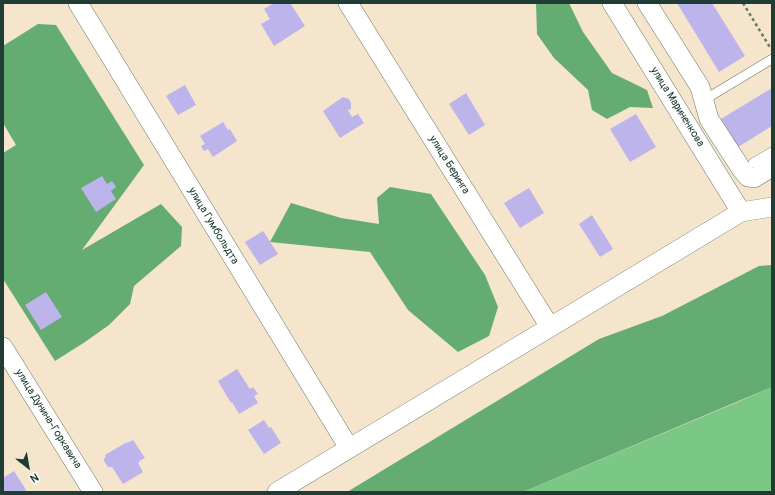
<!DOCTYPE html>
<html>
<head>
<meta charset="utf-8">
<style>
	body { margin:0 }
	#map { position:relative; width:775px; height:495px; overflow:hidden; background:#f4e5cc; font-family:Pangolin,sans-serif }
	canvas { display:block }
	.frame { position:absolute; inset:0; border:4px solid #1f3d34; pointer-events:none }
	.north { position:absolute; left:8px; top:447px; width:40px; height:40px; -webkit-text-stroke:3px #fff; paint-order:stroke; rotate:149deg; font-size:11px; font-weight:700; line-height:16px; text-align:center; color:#1f3d34 }
	.north::after { content:''; display:block; margin:auto; width:14px; height:18px; background:#1f3d34; clip-path:polygon(50% 0,100% 100%,50% 72%,0 100%) }
</style>
</head>
<body>
<div id="map">
<canvas width="775" height="495"></canvas>
<div class="frame"></div>
<div class="north">N</div>
</div>
<script>
const ctx = document.querySelector('canvas').getContext('2d');
ctx.lineJoin = 'round';
function fillPath(path, color) {
  ctx.fillStyle = color;
  ctx.fill(path, 'evenodd');
}
function trace(path, color, width, dash) {
  ctx.strokeStyle = color;
  ctx.lineWidth = width;
  ctx.lineCap = dash ? 'butt' : 'round';
  ctx.setLineDash(dash || []);
  ctx.stroke(path);
}
function write(font, color, halo, rows, align = 'center') {
  ctx.font = font + ' Pangolin,sans-serif';
  ctx.lineWidth = 3.5;
  ctx.setLineDash([]);
  ctx.textBaseline = 'middle';
  ctx.strokeStyle = halo;
  ctx.fillStyle = color;
  for (const [text, x, y, turn = 0] of rows) {
    ctx.save();
    ctx.translate(x, y);
    ctx.rotate((+turn || 0) * Math.PI / 180);
    ctx.textAlign = isNaN(turn) ? turn : align;
    if (halo) ctx.strokeText(text, 0, 0);
    ctx.fillText(text, 0, 0);
    ctx.restore();
  }
}
fillPath(new Path2D(`
	M772,387V492H523L738,402Z`), '#7bc785');
fillPath(new Path2D(`
	M536,3H569L583,32L612,73L647,90L653,108L630,107L607,119L592,110L588,90L554,58L537,34Z
	M38,24L56,25L144,165L82,250L161,204L182,227L181,246L134,286L130,304L109,325L85,342L55,361L3,279V153L16,145L3,123V46Z
	M390,187L431,194L485,275L498,307L489,336L458,352L408,310L370,252L270,242L291,203L341,218L379,224L377,198Z
	M772,265V387L523,492H347L599,339L662,316L759,266Z`), '#64ac72');
fillPath(new Path2D(`
	M274,3H290L305,26L274,46L261,24L270,19L264,9Z
	M677,3H712L745,56L719,72Z
	M185,85L196,105L178,115L166,96Z
	M772,88V126L738,147L721,119Z
	M466,93L485,125L469,135L449,104Z
	M343,97L349,99L351,103V109L348,110L352,117L358,114L364,123L340,138L323,111Z
	M636,114L656,147L630,162L610,129Z
	M223,122L228,130L230,129L237,141L213,157L208,149L204,151L201,146L205,144L200,136Z
	M102,176L107,184L112,181L116,187L111,191L116,199L96,212L81,188Z
	M529,188L544,213L520,228L504,203Z
	M592,215L613,249L600,257L579,224Z
	M263,231L278,254L260,265L245,242Z
	M46,292L62,317L41,330L25,305Z
	M237,369L250,389L253,387L258,394L254,396L258,403L239,414L232,402L231,403L218,381Z
	M264,420L269,428L271,427L281,443L264,454L248,430Z
	M133,440L145,458L139,461V463H138L143,472L123,484L112,467H108L104,461L105,457H106L105,455L127,442V443Z
	M14,471L26,490L24,492H3V478Z`), '#bcb4ea');
const lane = new Path2D(`
	M704,100L772,59
	M753,163L772,152`);
const street = new Path2D(`
	M78,3L349,448
	M348,3L550,327
	M612,3L741,212
	M647,3L700,87L709,119L742,170L748,177L754,178L772,167
	M3,347L93,492
	M277,492L741,212L772,207`);
trace(lane, '#6a7869', 10);
trace(street, '#6a7869', 20);
trace(new Path2D(`
	M743,3L771,49`), '#6a7869', 2.5, [3, 3]);
trace(lane, '#fff', 9);
trace(street, '#fff', 19);
write('11px', '#1f3d34', '#fff', [
	["улица Мариненкова",677,107,58],
	["улица Беринга",449,165,58],
	["улица Гумбольдта",213,226,59],
	["улица Дунина-Горкавича",48,419,58]
]);
</script>
</body>
</html>
